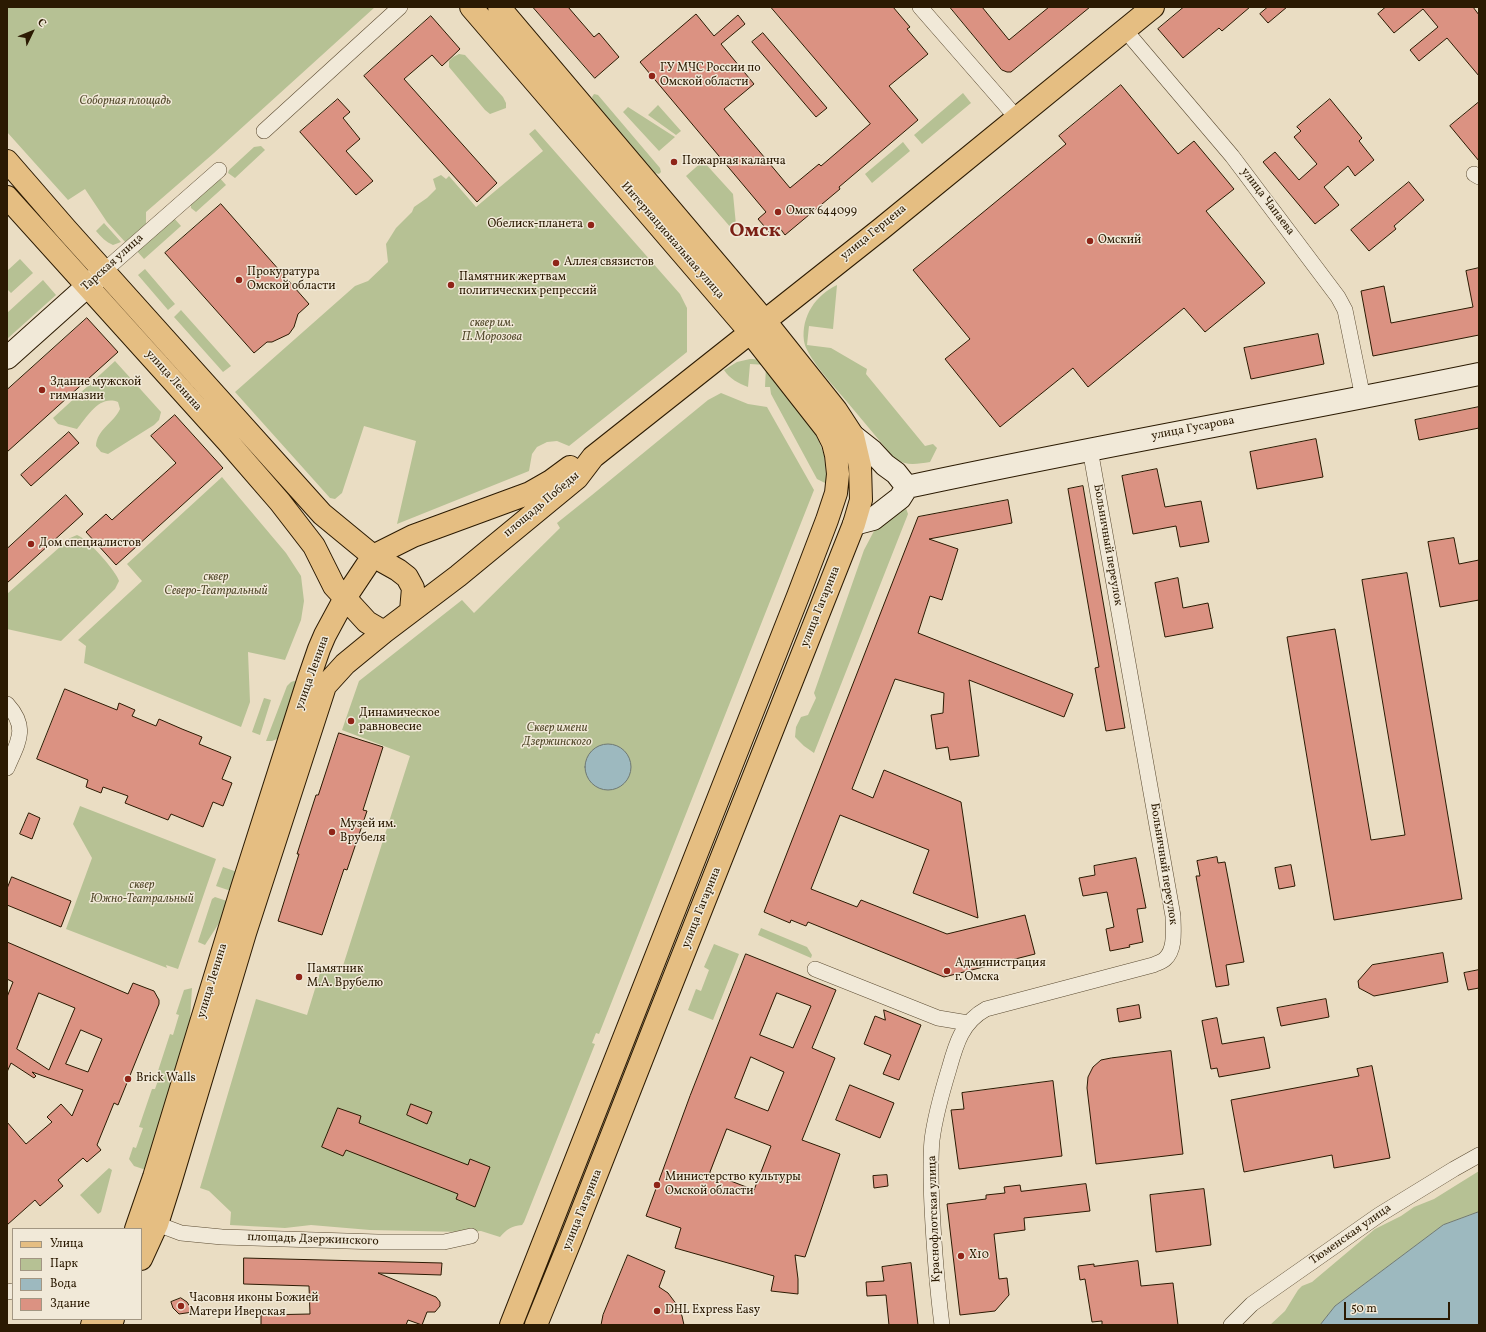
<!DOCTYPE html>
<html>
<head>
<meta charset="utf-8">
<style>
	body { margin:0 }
	#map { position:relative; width:1486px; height:1332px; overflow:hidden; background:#eaddc3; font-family:Vollkorn,serif }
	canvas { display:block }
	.frame { position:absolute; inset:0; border:8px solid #2b1a02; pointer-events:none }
	.legend { position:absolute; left:12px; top:1228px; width:130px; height:92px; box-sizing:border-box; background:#f1e9d8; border:1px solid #a29682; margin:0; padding:5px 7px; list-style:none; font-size:12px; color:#2b1a02 }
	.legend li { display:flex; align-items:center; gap:8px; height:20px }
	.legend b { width:20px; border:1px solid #a29682 }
	.north { position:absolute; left:12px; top:12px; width:40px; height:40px; -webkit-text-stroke:3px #f1e9d8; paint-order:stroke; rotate:47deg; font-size:11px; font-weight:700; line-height:16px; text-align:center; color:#2b1a02 }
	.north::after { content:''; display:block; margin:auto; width:14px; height:18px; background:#2b1a02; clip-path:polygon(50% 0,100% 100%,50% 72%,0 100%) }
	.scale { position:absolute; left:1344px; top:1302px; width:106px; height:18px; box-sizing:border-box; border:2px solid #2b1a02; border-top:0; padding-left:5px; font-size:12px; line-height:14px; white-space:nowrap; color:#2b1a02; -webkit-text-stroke:3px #f1e9d8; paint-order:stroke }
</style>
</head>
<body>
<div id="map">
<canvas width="1486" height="1332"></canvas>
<div class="frame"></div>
<ul class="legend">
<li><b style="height:5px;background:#e5be82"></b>Улица</li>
<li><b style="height:11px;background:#b6c194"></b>Парк</li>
<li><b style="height:11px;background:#9db9bf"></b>Вода</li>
<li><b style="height:11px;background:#db9282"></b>Здание</li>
</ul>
<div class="north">С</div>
<div class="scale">50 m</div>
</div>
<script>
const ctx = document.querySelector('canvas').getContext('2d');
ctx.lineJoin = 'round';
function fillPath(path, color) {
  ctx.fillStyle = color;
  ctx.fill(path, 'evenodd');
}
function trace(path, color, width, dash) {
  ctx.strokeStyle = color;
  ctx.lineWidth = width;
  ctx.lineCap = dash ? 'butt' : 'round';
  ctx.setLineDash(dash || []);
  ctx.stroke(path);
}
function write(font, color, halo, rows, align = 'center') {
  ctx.font = font + ' Vollkorn,serif';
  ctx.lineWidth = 3;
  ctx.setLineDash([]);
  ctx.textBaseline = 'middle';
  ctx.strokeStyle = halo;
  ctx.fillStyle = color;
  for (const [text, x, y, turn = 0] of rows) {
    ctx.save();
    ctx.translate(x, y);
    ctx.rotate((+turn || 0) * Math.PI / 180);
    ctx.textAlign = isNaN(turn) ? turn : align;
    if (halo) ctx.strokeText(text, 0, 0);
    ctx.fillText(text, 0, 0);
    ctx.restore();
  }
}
fillPath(new Path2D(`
	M7,7H375L214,153L146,212V224L126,243L107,222L85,189L68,200L7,132Z
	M459,54L465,55L503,97L506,103V108L490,114L485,110L449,67V61L453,57Z
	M963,93L971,103L922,144L914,135Z
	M594,94L598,95L660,168L661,172L659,174L655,173L593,100L592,97Z
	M658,105L681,131L676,135L648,115Z
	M628,107L675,137L659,151L623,112Z
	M535,129L680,294L687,308V352L569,446L557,441L547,442L537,447L532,454L529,471L397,524L416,441L364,426L342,493L335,499L330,498L235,392L355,286L368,281L388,262L386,244L396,228L412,212L414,207L427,198L436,189L433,179L441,175L446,179L449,176L476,207L543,151L529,134Z
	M903,142L910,151L872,183L865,174Z
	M261,146L265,150L235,178L228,173L229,170L254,147Z
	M703,161L733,194L736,225L732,229L686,176Z
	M218,176L226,185L196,212L191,208V201Z
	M173,217L181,226L144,259L136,250Z
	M104,223L121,242L113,245C106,242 101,237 96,231Z
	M20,259L33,273L11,293L7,289V271Z
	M145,269L175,304L168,310L138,275Z
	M43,280L56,295L7,339V313Z
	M837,285L833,329L809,326L807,345L831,348L867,369L866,374L925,446L933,444L937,448L930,462C917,464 906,466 895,459C877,438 860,417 842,396C832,384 806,356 804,341C801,316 816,295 837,285Z
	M181,310L231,366L223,372L174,317Z
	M750,359C757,359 762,360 766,365L750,364L748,387C738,383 730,379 724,370L737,362Z
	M115,361L161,412L159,420L154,425L108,454L101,452L96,446C97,429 113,424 120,409L118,402C99,395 88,416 77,429L58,424L53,418Z
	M766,366L817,436L824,455L827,484L817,479L771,394L770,387H765Z
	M721,393L748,404L767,407L814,490L599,1034L596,1033L592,1043L595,1044L524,1222L522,1225C511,1226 507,1229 500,1237L481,1231L464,1232L370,1230L311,1225L285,1228L230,1225L231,1212L209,1191L200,1188L256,999L307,1015L322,966L341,972L410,756L342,730L359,681L462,600L474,613L560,528L557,523L592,495L708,400Z
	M222,477L286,553L301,576L304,601L301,620L285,660L248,652L250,702L241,727L84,663L86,646L78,640L142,581L127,564Z
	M904,502L908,514L814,753L804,746L795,737L796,727L801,717L808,715L816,698L814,693L864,550L874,531Z
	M77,535C87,538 117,572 119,581L115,589L61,641L7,629V594L70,538Z
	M294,681L297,682L282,737L272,741H266L287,686L291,682Z
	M264,698L271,700L260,735L252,732Z
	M80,806L216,859L178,969L166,965L167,968L66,929L92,858L73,824Z
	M223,867L237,872L231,891L216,886Z
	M215,897L227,901L221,920L205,945L198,942L212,899Z
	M761,928L807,947L812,955L811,958L758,935Z
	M714,944L739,954L713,1020L688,1010L696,989L701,991L709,970L704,967Z
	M192,988L190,1019L146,1170L134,1166L129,1159L133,1147L136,1148L143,1128L139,1127L152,1089H155L161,1072L158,1071L170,1034L173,1035L179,1015L176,1014L184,990Z
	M109,1168L112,1170L101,1212L98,1214L80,1195Z
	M1479,1171V1212L1443,1225L1335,1306L1320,1325H1270L1285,1311L1298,1290L1302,1286L1312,1282L1375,1229L1401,1216L1414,1207L1434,1199Z`), '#b6c194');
const water = new Path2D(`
	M585 767a23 23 0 1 1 46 0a23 23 0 1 1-46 0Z
	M1479,1212V1325H1320L1335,1306L1443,1225Z`);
fillPath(water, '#9db9bf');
trace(water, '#6f7973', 1);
const building = new Path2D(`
	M533,7H568L594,37L599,33L619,57L595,78Z
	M771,7H893L910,27L907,29L928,54L889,86L918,120L839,187L840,189L785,235L779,227L771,234L758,219L766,212L640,62L696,14L714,36L738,15L745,24L721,44L754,84L724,109L790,188L819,164L821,166L870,124Z
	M950,7H982L1009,40L1049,7H1090L1011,72H1007L1002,70Z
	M1184,7H1250L1222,31L1219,28L1183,58L1158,29Z
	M1268,7H1287L1268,23L1260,14Z
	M1386,7H1473L1479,15V76L1447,38L1419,61L1410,50L1438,27L1423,9L1394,33L1378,14Z
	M431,16L460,49L442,66L432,55L404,79L497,183L477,202L364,76Z
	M763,33L827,108L816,117L752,42Z
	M1121,85L1178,154L1194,141L1234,189L1206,211L1265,283L1205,332L1184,308L1088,387L1073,368L1000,427L945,359L970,339L913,270L1066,144L1059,136Z
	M338,99L350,112L343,118L360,139L346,151L373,181L356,195L300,132Z
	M1330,99L1362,138L1359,141L1374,160L1355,176L1348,166L1324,187L1339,205L1315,224L1263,162L1275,152L1299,180L1317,164L1294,137L1301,131L1297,127Z
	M1479,102V161L1450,126Z
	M1409,182L1424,200L1394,226L1396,229L1369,251L1351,230Z
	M221,204L309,304L298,314L294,327L289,334L272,342H267L254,353L165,253Z
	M1479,268V335L1373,356L1361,291L1384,286L1391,323L1473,307L1466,271Z
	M87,318L118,352L7,452V390Z
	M1318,334L1324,364L1251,379L1244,348Z
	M1479,407V428L1419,440L1415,420Z
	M175,415L223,468L116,565L86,532L106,514L112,520L176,463L151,436Z
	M69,432L79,443L31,486L21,475Z
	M1316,439L1323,477L1257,489L1250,452Z
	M1157,469L1165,507L1201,501L1209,542L1180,547L1176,526L1133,534L1122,476Z
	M1083,486L1125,728L1106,731L1095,668L1099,667L1068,489Z
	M66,495L83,514L7,583V549Z
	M1008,500L1012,523L929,539L958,549L942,600L930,596L918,633L1073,694L1064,717L969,680L979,756L950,760L948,747L936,749L931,715L943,713L944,693L895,679L852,789L873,798L884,770L961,802L978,918L913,893L929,850L840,815L811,889L857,907L861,900L947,934L1025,915L1035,954L944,977L808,922L806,926L791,920L790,923L764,912L918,517Z
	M1454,538L1459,564L1479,560V600L1440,607L1428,542Z
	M1407,573L1462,899L1334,920L1287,637L1335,629L1371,840L1405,835L1362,580Z
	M1178,578L1183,608L1208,603L1213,628L1165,637L1155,583Z
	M65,689L117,710L119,703L135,710L132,716L156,726L159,719L182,729L202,737L199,744L231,757L222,779L232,783L223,806L213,802L203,827L171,814L168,820L125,803L128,796L103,787L101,793L86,787L88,780L37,759Z
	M339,733L383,747L363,810L367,811L347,870L344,869L322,935L278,921L299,854H297L316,795H318Z
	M29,813L40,818L32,839L20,834Z
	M1217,857L1218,863L1225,862L1244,962L1226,965L1229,985L1216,987L1196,876H1200L1197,861Z
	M1136,858L1146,908L1137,909L1143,942L1129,945L1130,947L1110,951L1106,929L1114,927L1107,892L1083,896L1079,878L1095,875L1094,866Z
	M1291,865L1295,886L1279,889L1275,868Z
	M12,877L71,901L61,927L7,905V889Z
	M7,942L128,994L133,983L154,991L159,1000V1004L118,1105L114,1103L97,1145L101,1150L87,1162L83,1158L58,1180L63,1186L40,1206L35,1200L7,1225V1122L26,1144L52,1122L47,1117L61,1104L72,1116L83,1090L32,1072L36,1076L34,1078L11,1063L7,1072V997L13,982L7,979ZM39,993L75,1008L49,1070L17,1049ZM81,1030L102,1039L88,1072L66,1064Z
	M1443,953L1448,982L1374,996L1359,988L1358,981L1372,965Z
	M746,954L836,990L812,1048L835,1058L802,1140L840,1154L805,1257L795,1255L798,1279V1294L771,1291L774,1276L675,1248L681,1228L646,1216L690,1096ZM777,993L811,1006L793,1048L760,1035ZM751,1057L784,1072L768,1111L735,1098ZM727,1129L771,1146L754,1190L710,1173Z
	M1479,970V988L1468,990L1464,973Z
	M1326,999L1329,1017L1281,1026L1277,1008Z
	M1139,1005L1141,1018L1119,1022L1117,1009Z
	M884,1010L921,1025L899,1080L883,1074L891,1055L864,1044L875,1016L885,1020Z
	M1217,1018L1222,1044L1264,1037L1270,1068L1219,1077L1217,1068L1211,1069L1202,1021Z
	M1171,1051L1183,1154L1096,1164L1087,1088L1088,1077L1093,1067L1101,1060L1111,1058Z
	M1372,1066L1390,1158L1334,1168L1332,1155L1244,1172L1231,1100L1359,1076L1357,1069Z
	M1053,1081L1062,1156L959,1169L951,1110L964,1109L962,1093Z
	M850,1085L894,1103L880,1138L836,1120Z
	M411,1104L432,1112L427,1124L407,1115Z
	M338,1108L361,1116L359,1123L468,1165L470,1159L490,1167L475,1207L456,1199L458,1194L346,1150L343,1156L322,1147Z
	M887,1175L888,1186L874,1188L873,1176Z
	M1086,1184L1090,1211L1024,1218L1025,1230L994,1234L999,1279L1007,1278L1009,1295L995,1311L960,1315L947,1204L986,1199V1195L1005,1193L1004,1187L1020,1185L1021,1191Z
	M1204,1189L1211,1245L1156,1252L1150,1195Z
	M628,1255L665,1271L659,1287L668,1293L677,1305L682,1316L684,1325H601L603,1315Z
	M244,1258L442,1263L441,1275L378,1273L436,1297L440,1302V1306L435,1312H427L422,1325L408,1320L406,1325H261V1315L310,1314L309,1286L244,1284Z
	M1138,1261L1141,1286L1173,1283L1178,1325H1102V1321L1092,1322L1085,1279L1080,1280L1078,1266L1094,1264V1266Z
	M911,1263L918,1325H889L886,1295L867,1296L866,1282L884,1281L882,1267Z
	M181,1298L187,1302L193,1312L179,1314L173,1308L171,1302Z`);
fillPath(building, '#db9282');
trace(building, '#2b1a02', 1);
const street = new Path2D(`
	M920,7L1016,117
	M1125,30L1232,156L1338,297L1345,310L1363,398
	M264,131L400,7
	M1474,174L1479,177
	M104,271L219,170
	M7,704C29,728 18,742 7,768
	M815,969L938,1018L968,1023
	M157,1224L181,1233L222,1237L378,1242H444L471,1236
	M7,1292L13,1291
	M942,1325C937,1286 934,1246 932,1207C931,1185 930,1162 932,1140C935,1116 942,1092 949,1069C956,1044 962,1022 986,1009L1153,965C1157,963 1162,962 1165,959C1176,949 1173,929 1173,916L1090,449
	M1231,1325L1252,1304L1379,1215L1454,1169L1479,1155`);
const secondary = new Path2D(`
	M7,358L102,273
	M853,436L872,451L885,465L896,473L907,487
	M907,487C1097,446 1289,413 1479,374
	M854,524L873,519L900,498L907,487`);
const primary = new Path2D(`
	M471,7L750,332L826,429L833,443L836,455L838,474L836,493L827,520L798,596L511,1325
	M499,7L765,321L836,410L853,436L860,466L861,500L854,524L656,1023L571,1239L536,1325
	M7,161L66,229L322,514L373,556L398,570L407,577L413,588L411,611
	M7,197L228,442L280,502L314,546L334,586L367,622L384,632
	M136,1229L154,1177L242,888L308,681L319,649L325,635L345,598L373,556L413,536L530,493L551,481L570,467
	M141,1259L157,1224L170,1183L245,933L325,686L345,664L384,632L458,576L577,478L593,457L881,229L1153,7
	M92,1325L94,1319
	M110,1325L113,1319`);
trace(street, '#5b4b32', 16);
trace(secondary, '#2b1a02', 24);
trace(primary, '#2b1a02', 24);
trace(street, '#f1e9d8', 15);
trace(secondary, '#f1e9d8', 22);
trace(primary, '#e5be82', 22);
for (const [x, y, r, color] of [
	[652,76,4,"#8f2418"],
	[674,162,4,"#8f2418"],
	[778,212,4,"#8f2418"],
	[591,225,4,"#8f2418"],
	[1090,241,4,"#8f2418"],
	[556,263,4,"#8f2418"],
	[239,280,4,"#8f2418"],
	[451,285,4,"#8f2418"],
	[42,390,4,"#8f2418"],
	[31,544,4,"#8f2418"],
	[351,721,4,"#8f2418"],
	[332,832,4,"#8f2418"],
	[947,971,4,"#8f2418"],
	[299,977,4,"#8f2418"],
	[128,1079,4,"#8f2418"],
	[657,1185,4,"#8f2418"],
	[961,1256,4,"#8f2418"],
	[181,1306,4,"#8f2418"],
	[657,1311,4,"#8f2418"]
]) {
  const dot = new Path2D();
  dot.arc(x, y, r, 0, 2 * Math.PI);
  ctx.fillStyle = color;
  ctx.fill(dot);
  trace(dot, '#f1e9d8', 1.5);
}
write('12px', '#2b1a02', '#f1e9d8', [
	["ГУ МЧС России по",660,69],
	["Омской области",660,83],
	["Пожарная каланча",682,162],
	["Омск 644099",786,212],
	["Обелиск-планета",583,225,"right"],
	["Омский",1098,241],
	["Аллея связистов",564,263],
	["Прокуратура",247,273],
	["Омской области",247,287],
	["Памятник жертвам",459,278],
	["политических репрессий",459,292],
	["Здание мужской",50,383],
	["гимназии",50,397],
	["Дом специалистов",39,544],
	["Динамическое",359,714],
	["равновесие",359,728],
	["Музей им.",340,825],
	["Врубеля",340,839],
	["Администрация",955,964],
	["г. Омска",955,978],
	["Памятник",307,970],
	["М.А. Врубелю",307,984],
	["Brick Walls",136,1079],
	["Министерство культуры",665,1178],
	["Омской области",665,1192],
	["Х10",969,1256],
	["Часовня иконы Божией",189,1299],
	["Матери Иверская",189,1313],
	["DHL Express Easy",665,1311]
], 'left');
write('italic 12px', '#554c2e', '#f1e9d8', [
	["Соборная площадь",125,102],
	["сквер им.",492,324],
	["П. Морозова",492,338],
	["сквер",216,578],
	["Северо-Театральный",216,592],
	["Сквер имени",557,729],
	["Дзержинского",557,743],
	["сквер",142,886],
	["Южно-Театральный",142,900]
]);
write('12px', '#2b1a02', '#f1e9d8', [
	["улица Чапаева",1267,202,53],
	["улица Герцена",874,233,-39],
	["Интернациональная улица",672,241,49],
	["Тарская улица",113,263,-42],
	["улица Ленина",173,381,48],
	["улица Гусарова",1193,429,-11],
	["площадь Победы",542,505,-40],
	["Больничный переулок",1107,545,80],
	["улица Гагарина",821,607,-68],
	["улица Ленина",313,673,-70],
	["Больничный переулок",1163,864,81],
	["улица Гагарина",702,908,-68],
	["улица Ленина",213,981,-73],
	["улица Гагарина",583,1210,-68],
	["Краснофлотская улица",935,1219,-92],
	["Тюменская улица",1351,1235,-35],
	["площадь Дзержинского",313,1240,2]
]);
write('bold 20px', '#7a1f14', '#f1e9d8', [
	["Омск",755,232]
]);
</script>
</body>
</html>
